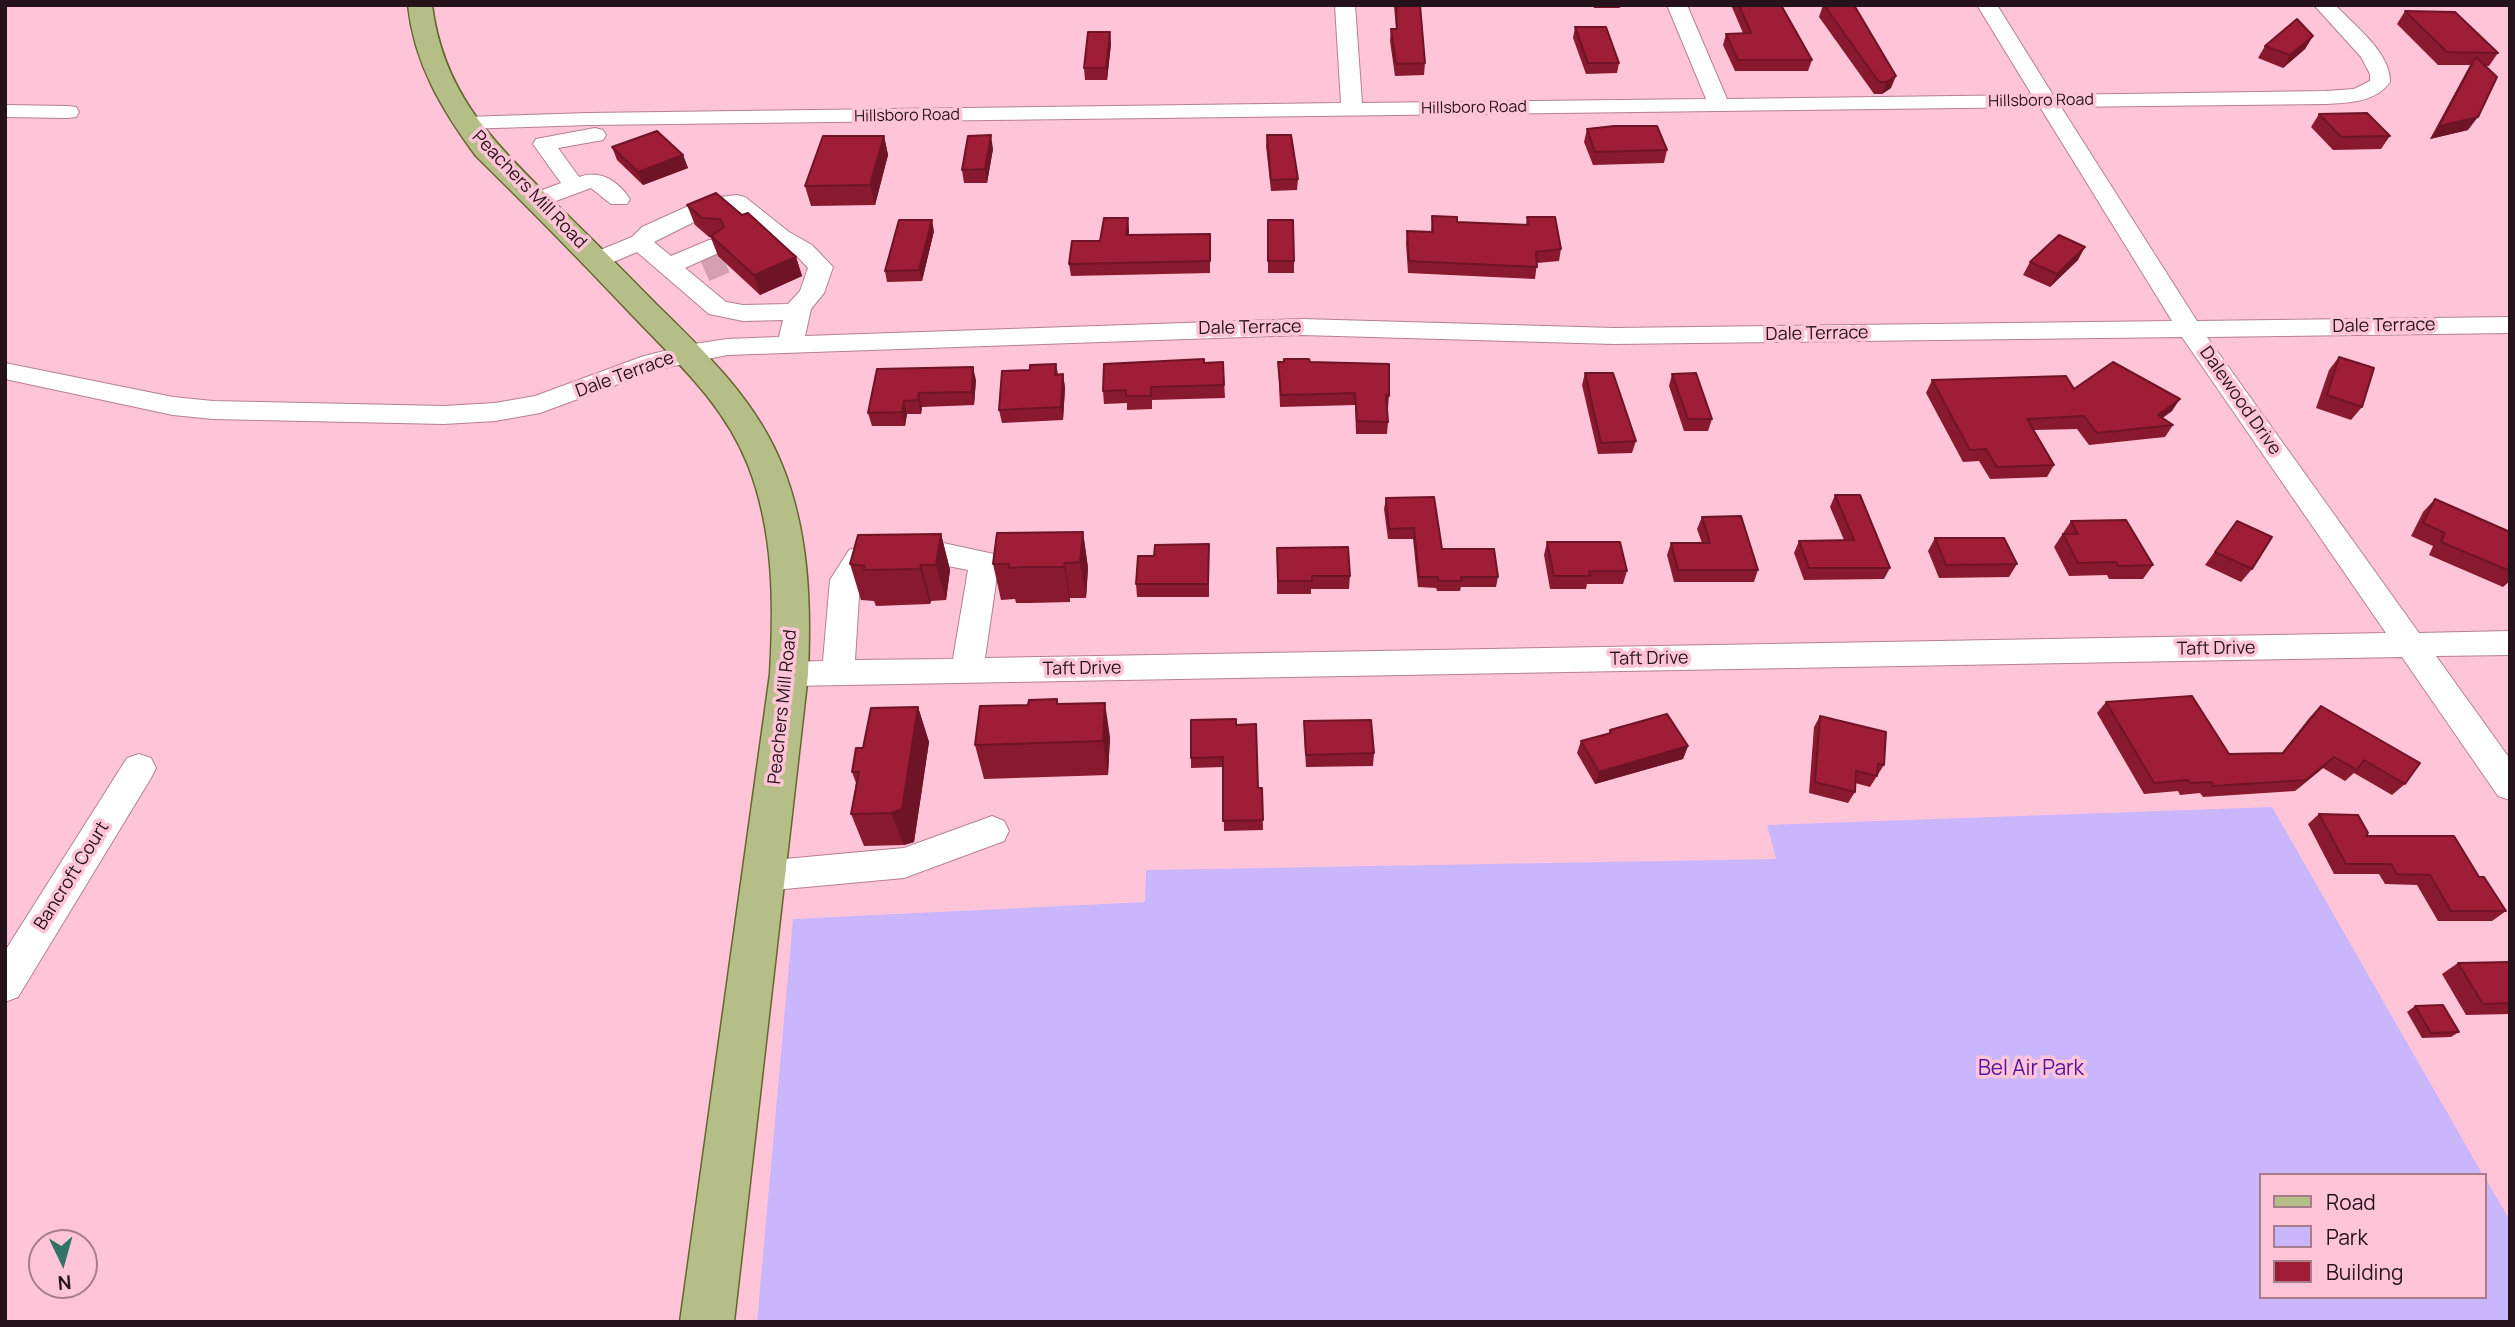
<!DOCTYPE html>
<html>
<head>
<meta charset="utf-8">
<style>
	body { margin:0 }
	#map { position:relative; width:2515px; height:1327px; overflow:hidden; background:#ffc4d7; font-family:Manrope,sans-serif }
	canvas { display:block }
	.frame { position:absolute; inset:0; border:7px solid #26121a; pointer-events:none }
	.legend { position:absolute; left:2259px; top:1173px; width:228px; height:126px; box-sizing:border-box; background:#ffc4d7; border:2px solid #a87d8b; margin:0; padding:9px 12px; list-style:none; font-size:21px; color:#26121a }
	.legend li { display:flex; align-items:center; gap:14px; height:35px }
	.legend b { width:35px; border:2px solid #a87d8b }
	.north { position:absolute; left:28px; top:1229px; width:70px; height:70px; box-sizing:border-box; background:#ffc4d7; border:2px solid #a87d8b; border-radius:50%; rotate:175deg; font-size:19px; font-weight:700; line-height:28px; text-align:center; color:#26121a }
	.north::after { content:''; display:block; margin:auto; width:24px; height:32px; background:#317465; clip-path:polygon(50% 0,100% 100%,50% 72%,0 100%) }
</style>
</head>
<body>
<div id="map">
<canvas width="2515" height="1327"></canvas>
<div class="frame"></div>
<ul class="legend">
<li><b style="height:9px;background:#b6be87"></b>Road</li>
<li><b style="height:19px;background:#cab6fd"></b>Park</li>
<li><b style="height:19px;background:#9f1d36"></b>Building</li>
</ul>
<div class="north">N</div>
</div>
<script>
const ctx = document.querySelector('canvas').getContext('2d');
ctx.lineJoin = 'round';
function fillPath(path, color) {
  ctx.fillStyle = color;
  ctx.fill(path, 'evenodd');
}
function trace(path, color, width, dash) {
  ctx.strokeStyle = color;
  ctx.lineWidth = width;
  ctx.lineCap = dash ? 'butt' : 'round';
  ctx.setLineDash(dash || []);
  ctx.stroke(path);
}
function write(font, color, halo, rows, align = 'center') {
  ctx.font = font + ' Manrope,sans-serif';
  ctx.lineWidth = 7;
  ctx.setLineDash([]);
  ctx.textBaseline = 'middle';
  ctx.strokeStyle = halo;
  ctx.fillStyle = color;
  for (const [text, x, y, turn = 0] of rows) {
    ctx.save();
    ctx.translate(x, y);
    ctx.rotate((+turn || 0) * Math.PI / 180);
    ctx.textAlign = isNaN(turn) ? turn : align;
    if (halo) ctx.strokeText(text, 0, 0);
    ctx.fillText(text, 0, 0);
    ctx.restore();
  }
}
fillPath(new Path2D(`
	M2272,807L2483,1175H2261V1297H2485V1178L2510,1220V1322H757L793,919L1145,902L1146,870L1776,859L1767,825Z`), '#cab6fd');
trace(new Path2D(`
	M705,271L764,245`), '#d4a0b1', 22, [22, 11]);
const minor = new Path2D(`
	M1335,5H1355L1362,103L1706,99L1667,5H1687L1727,99L2032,95L1977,5H1997L2053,95L2326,91L2354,89L2370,81V74L2361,57L2314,5H2335C2354,25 2391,53 2390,82C2376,102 2349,103 2326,104L2061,107L2197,321L2510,317V333L2207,337L2419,633L2510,631V655L2436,656L2510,759V800L2498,796L2402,657L789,686L778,683L773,674L778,665L789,662L823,661L830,580L849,550L859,547L943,543L994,554L999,562L985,658L2386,633L2182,337L1614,344L1302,335L727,355L659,369L540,413L495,421L444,424L213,419L173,415L5,379V363L173,397L213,401L444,406L495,403L535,396L641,357L687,345L727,339L779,337L783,320L743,321L709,314L637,252L606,265L597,267L588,265L585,260L588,255L632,237L642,227L704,199L737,195L745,197L789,232L812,245L833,267L824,293L811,309L805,336L1302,319L1614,328L2172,321L2040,107L589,125L465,129L457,128L454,123L457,118L465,117L589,113L1341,103ZM732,209L773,242L796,255L808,268L800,291L788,304L743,305L726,302L685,268L725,250L729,245L725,240H709L671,256L654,242L716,211ZM943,565L968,570L953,659L855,660L860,581L868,568Z
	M5,105L68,106L76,107L79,112L76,117L68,118L5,117Z
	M595,128L603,130L606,135L603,140L558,148L579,177C600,169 618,181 630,199L627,204H611L591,188L545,205H529L525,200L529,195L561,183L533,144L536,139Z
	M139,754L151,758L156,768L151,778L18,997L5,1002V951L127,758Z
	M992,816L1004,821L1009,831L1004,841L904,878L763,891L750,887L745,876L750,865L763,861L904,848Z`);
const major = new Path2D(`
	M408,5H432C443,91 489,137 547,195C584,231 620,267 656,304C705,352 756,400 782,465C809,532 811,603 808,674L734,1322H680L770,674C774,604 774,531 748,465C724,404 676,361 632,315C581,261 529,208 476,156C442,110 414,63 408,5Z`);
trace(minor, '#b67f92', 2);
trace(major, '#64662d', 3);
fillPath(minor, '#fff');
fillPath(major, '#b6be87');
fillPath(new Path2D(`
	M1394,5H1420L1425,63L1424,75L1395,76L1390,41L1391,29H1396Z
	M1594,5H1620V8H1594Z
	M1731,5H1781L1812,60L1808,71H1735L1723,45L1726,34L1743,33Z
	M1823,5H1854L1891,88L1882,94H1874L1819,17Z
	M2405,11L2498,53L2489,66H2485L2468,130L2430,139L2470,65H2438L2397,24Z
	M1575,27L1619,63L1617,73L1586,74L1573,38Z
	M1110,32L1111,44L1107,80H1085L1084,68Z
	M2313,36L2305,49L2283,68L2258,58L2265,46Z
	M2319,114L2390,136L2381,149L2333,150L2311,127Z
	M1587,129L1667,150L1664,163L1593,165L1584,142Z
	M1267,135L1298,179L1297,190L1271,191L1266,146Z
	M884,136L888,155L875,205L811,206L805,186Z
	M612,147L683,155L688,168L643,185L617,160Z
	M993,149L987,183H964L962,170Z
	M687,205L742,215L796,257L802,276L760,295L718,256L711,238L709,237L695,225Z
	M1432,216L1457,222L1526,225L1527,217L1561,249L1559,261L1537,263L1535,279L1408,273L1406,243L1407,231L1431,232Z
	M1128,218L1129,235L1210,234V273L1071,276L1069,264L1100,241Z
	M1268,220L1294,261V273H1268Z
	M934,231L922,281L887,282L885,271Z
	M2078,260L2050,287L2023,275L2030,262Z
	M2339,357L2362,407L2351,420L2316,408L2329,370Z
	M1223,362L1225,398L1152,400V409L1127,410V403L1104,404L1103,391L1204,363Z
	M1278,362H1310L1389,396L1388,408H1387L1388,422L1387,434H1356L1355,405L1280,407Z
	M1056,364L1058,374H1063L1065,388L1063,420L1002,423L999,410L1030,370Z
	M877,369L976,380L974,405L922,407L921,414H907L905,426H872L868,413Z
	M1585,373L1636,441L1632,453L1598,454L1582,385Z
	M1672,374L1712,419L1708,431H1684L1669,386Z
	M1932,380L2074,389L2172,411L2162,418L2173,425L2165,437L2089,445L2077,429L2034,430L2054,465L2047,477L1990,479L1979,461L1963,462L1926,393Z
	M1835,495L1890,568L1884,579L1804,580L1794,553L1799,541L1844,540L1830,507Z
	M1386,498L1442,549L1498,577L1496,587H1461L1460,591H1437L1436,588L1418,587L1413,539H1388L1384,509Z
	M2435,499L2510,532V581L2503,587L2429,555L2433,546L2411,536L2423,512Z
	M1702,517L1758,570L1754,582H1674L1667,555L1671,543H1702L1697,529Z
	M2071,521L2153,565L2143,579H2109L2107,575L2069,576L2054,547Z
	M2237,521L2252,569L2241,582L2205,565Z
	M1083,532L1088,568L1086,598H1070V602L1030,603H1016L1015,599L1001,600L993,564Z
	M941,534L950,570L946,600L931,601L930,604L876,606L874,601L861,600L850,564Z
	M1935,538L2017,564L2009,577L1939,578L1928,551Z
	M1547,542L1627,571L1623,584H1587L1586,589H1550L1544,555Z
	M1209,544V597H1137L1136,584Z
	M1277,548L1350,576L1349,589H1311V594H1277Z
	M1057,699L1058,704L1110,737L1108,775L984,779L975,745Z
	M2106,702L2229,754H2281L2310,717L2321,706L2405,784L2392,795L2354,773L2345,781L2323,768L2295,791L2203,797L2200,793L2180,795L2178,791L2144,794L2097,713Z
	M918,707L929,742L914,842L904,845L864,846L851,814L856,783L852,772L863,748Z
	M1820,716L1884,765L1870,787L1855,783V792L1848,803L1809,793L1814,727Z
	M1304,721L1374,753L1373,766L1306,767L1304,734Z
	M1236,725L1258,788H1262L1263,830L1224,831L1223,767L1191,768V758Z
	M1610,730L1688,746L1683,759L1595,784L1577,753L1581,741L1608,734Z
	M2319,814L2366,836L2479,877L2506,911L2492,921H2438L2417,885L2385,884L2379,874H2334L2308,824Z
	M2510,962V1014L2466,1015L2442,974L2458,963Z
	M2415,1006L2459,1032L2451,1037L2422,1038L2407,1012Z`), '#89192e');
fillPath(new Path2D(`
	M1110,32L1111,44L1107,80L1106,68Z
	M2313,36L2305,49L2283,68L2290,55Z
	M1896,76L1891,88L1882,94L1886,82Z
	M2478,117L2468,130L2430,139L2439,126Z
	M991,135L993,149L987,183L985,169Z
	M884,136L888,155L875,205L870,185Z
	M683,155L688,168L643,185L638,172Z
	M1128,218L1129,230L1127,248L1126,235Z
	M932,220L934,231L922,281L919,270Z
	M2085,247L2078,260L2050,287L2057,274Z
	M796,257L802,276L760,295L754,275Z
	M973,367L976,380L974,405L972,392Z
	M1063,374L1065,388L1063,420L1061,407Z
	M919,393L922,407L921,414L918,400Z
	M2180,399L2172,411L2150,427L2158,415Z
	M904,401L907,414L905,426L902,412Z
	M1083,532L1088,568L1086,598L1080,562Z
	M941,534L950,570L946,600L936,565Z
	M1065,563L1070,598V602L1064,567Z
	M921,565L931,601L930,604L920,569Z
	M1105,703L1110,737L1108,775L1103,741Z
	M918,707L929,742L914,842L904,845L891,813Z
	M1688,746L1683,759L1595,784L1599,772Z
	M2334,757L2323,768L2295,791L2306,780Z`), '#6f1426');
const building = new Path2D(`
	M1396,5H1420L1425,63L1396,64L1391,29H1397Z
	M1739,5H1781L1812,60H1738L1726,34L1751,33Z
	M1824,5H1854L1896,76L1886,82H1879Z
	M2405,11L2455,12L2498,53L2447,52Z
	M2297,19L2313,36L2290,55L2265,46Z
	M1575,27H1606L1619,63H1588Z
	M1088,32H1110L1106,68H1084Z
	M2476,57L2497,77L2478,117L2439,126Z
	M2367,113L2390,136L2341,137L2319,114Z
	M1614,126H1657L1667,150L1595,152L1587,129Z
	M657,131L683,155L638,172L612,147Z
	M991,135L985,169L962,170L968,136Z
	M1267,135H1291L1298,179L1271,180Z
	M823,136H884L870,185L805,186Z
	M716,193L742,215L748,213L796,257L754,275L711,236L724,227L720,219L702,218L687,205Z
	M1432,216L1457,217V222L1529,225L1527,217H1555L1561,249L1536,252L1537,267L1409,261L1407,231L1433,232Z
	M1104,218H1128L1126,235L1210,234V261L1069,264L1072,241H1100Z
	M899,220H932L919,270L885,271Z
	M1268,220H1293L1294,261H1268Z
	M2059,235L2085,247L2057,274L2030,262Z
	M2339,357L2374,368L2362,407L2327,395Z
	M1204,359V363L1223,362L1224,385L1151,387V396H1126V390L1103,391L1104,364Z
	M1284,359H1309L1310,362L1389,364V396L1386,395L1388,422L1357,421L1355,393L1281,395L1278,362H1284Z
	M2113,362L2180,399L2158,415L2173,425L2097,433L2084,416L2027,419L2054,465L1997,467L1986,449L1970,450L1932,380L2066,376L2074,389Z
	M1056,364L1055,375L1063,374L1061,407L999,410L1002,371L1030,370V365Z
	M973,367L972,392L919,393L918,400L904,401L902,412L868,413L877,369Z
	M1585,373H1613L1636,441L1601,443Z
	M1696,373L1712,419H1688L1672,374Z
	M1835,495H1860L1890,568H1809L1799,541L1854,540Z
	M1434,497L1442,549H1494L1498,577H1461L1462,581H1438V577H1419L1414,528L1389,529L1386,498Z
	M2435,499L2510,532V571L2441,542L2445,533L2423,523Z
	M1741,516L1758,570H1678L1671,543H1710L1702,517Z
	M2126,520L2153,565L2118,566L2116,562L2078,563L2063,534H2078L2071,521Z
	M2237,521L2272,537L2252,569L2215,552Z
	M1083,532L1080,562L1065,563L1064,567H1023L1009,568V564H993L997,533Z
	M941,534L936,565H921L920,569L864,570L865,566L850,564L858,535Z
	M1935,538H2004L2017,564L1946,565Z
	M1547,542H1620L1627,571H1589L1590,576H1554Z
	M1209,544L1208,584H1136L1138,556H1154L1155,545Z
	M1348,547L1350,576H1312V581H1278L1277,548Z
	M2192,696L2229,754L2283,753L2321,706L2420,763L2405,784L2364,760L2357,770L2334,757L2306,780L2213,786L2211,782L2190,783L2188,780L2154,783L2106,702Z
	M1057,699V704L1105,703L1103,741L975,745L980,706L1028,705L1029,700Z
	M918,707L902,809L891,813L851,814L859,772H852L856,748H863L871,708Z
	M1667,714L1688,746L1599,772L1581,741L1611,733L1610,730Z
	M1820,716L1886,732L1884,765L1878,764L1877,776L1856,771L1855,792L1815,782Z
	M1236,719V725L1256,724L1258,788H1262L1263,820L1223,821V757L1191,758V720Z
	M1371,720L1374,753L1306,755L1304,721Z
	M2319,814L2358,815L2368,833L2366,836H2454L2479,877H2484L2506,911H2451L2430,875L2397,874L2391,864H2346Z
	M2510,962V1003L2483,1004L2458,963Z
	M2443,1005L2459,1032L2431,1033L2415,1006Z`);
fillPath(building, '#9f1d36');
trace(building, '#6f1426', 2);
write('16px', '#26121a', '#ffc4d7', [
	["Hillsboro Road",2041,101,-1],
	["Hillsboro Road",1474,108,-1],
	["Hillsboro Road",907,116,-1]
]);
write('18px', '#26121a', '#ffc4d7', [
	["Peachers Mill Road",529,190,46],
	["Dale Terrace",2384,326,-1],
	["Dale Terrace",1250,328,-1],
	["Dale Terrace",1817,334,-1],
	["Dale Terrace",625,375,-20],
	["Dalewood Drive",2240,401,55],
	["Taft Drive",2216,649,-1],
	["Taft Drive",1649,659,-1],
	["Taft Drive",1082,669,-1],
	["Peachers Mill Road",783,707,-84],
	["Bancroft Court",72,876,-58]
]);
write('21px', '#54149d', '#ffc4d7', [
	["Bel Air Park",2031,1069]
]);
</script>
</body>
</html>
